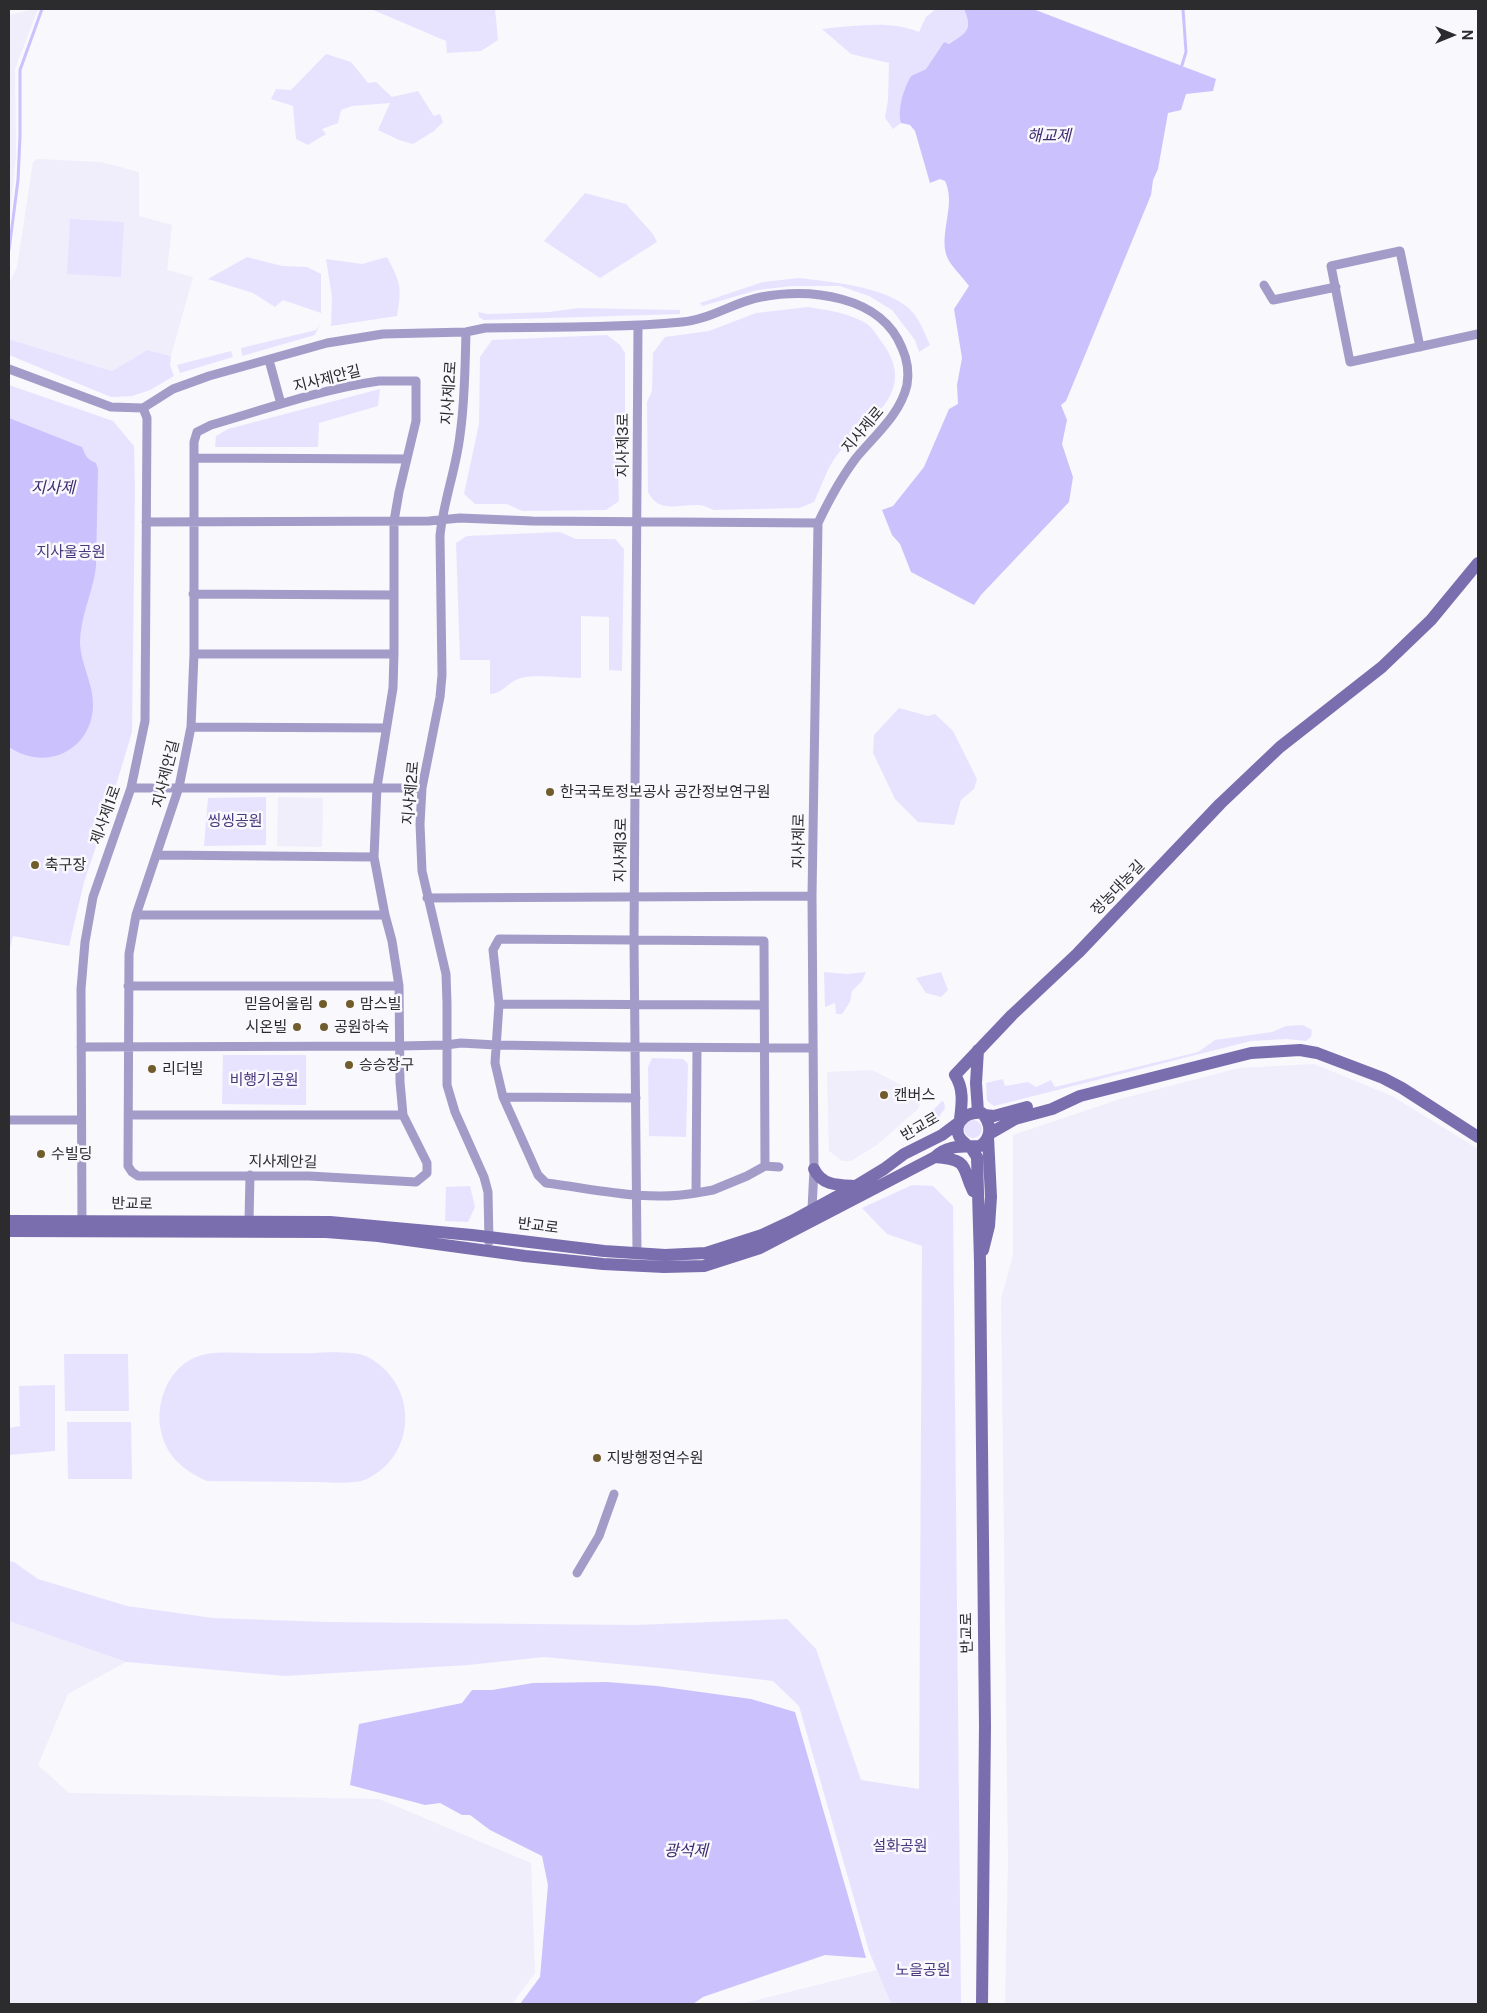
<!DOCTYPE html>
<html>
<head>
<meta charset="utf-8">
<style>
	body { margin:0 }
	#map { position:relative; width:1487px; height:2013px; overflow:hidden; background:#f8f8fd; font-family:"Public Sans",sans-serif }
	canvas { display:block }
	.frame { position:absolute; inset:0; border:10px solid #2c2c2e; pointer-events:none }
	.north { position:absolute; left:1427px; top:10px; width:50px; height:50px; -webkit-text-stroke:4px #f8f8fd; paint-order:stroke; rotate:90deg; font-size:14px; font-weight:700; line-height:20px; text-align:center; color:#2c2c2e }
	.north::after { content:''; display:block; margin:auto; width:18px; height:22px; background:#2c2c2e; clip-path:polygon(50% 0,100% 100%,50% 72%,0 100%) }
</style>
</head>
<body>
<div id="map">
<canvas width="1487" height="2013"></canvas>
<div class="frame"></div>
<div class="north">N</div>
</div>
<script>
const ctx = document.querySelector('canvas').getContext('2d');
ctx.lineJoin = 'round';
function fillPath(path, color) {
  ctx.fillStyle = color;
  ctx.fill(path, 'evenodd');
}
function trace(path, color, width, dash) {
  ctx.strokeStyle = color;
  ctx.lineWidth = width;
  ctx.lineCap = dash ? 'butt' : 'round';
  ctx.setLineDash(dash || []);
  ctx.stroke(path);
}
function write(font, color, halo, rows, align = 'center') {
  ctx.font = font + ' "Public Sans","Noto Sans KR",sans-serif';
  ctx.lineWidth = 5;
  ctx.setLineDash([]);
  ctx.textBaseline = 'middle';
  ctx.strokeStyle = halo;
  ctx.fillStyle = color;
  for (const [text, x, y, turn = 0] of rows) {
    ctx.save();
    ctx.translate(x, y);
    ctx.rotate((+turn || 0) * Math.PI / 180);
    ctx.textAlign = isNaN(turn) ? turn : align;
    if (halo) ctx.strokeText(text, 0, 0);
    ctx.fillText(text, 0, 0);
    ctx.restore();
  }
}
fillPath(new Path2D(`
	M34,9H38L15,69L16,154L9,229V15Z
	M37,159L101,162L139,172V216L172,225L167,270L193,277L171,356L147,350L112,371L9,339V283L17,267L33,162Z
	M278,797L323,798L322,847L277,846Z
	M1314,1064L1392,1096L1478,1149V2004H1005L1008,1862L1001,1299L1013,1255V1135L1120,1099L1239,1068Z
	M872,1070L911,1090L921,1102L918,1109L877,1145L851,1161H842L829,1151L827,1072Z
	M9,1621L126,1662L68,1694L38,1765L69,1793L379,1799L531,1863L535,1973L512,2004H9Z
	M877,1970L891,2004H741Z`), '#f0eefb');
fillPath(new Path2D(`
	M371,9H495L498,40L481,51L447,53L446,41Z
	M936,9H964C973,30 967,32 948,44L944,42L926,69L911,76L907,84L901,105V123L893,129L885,118L888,100L889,63L851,54L822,29C854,26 889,20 919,32L926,17Z
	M326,54L351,62L368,83L376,82L392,97L418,91L434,116L440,114L443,122L434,131L413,144L399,140L378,130L390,103L352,106L341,110L338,123L322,129L326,134L308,145L296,139L293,106L271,99L276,89L291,90Z
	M585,193L626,204L653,234L657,242L600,278L544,241Z
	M70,219L124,222L121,277L67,274Z
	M247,257L282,266L307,267L321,274V313L283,300L275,307L253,293L208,279Z
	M387,257C401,284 402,287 397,316L331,326L332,297L326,259L362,264Z
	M799,278C831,282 880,286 906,306C918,314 924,332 930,345L919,352L915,340L892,310L869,296L840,286H792L758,290L702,306L700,303L763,282Z
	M808,307C827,310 850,313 867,324C872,327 877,336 881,341C921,394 866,418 838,454C828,465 821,488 814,502L799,508L714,510C709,508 703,505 698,505C678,504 659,514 648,492L647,402L652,391L653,353L665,337L709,331L756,313Z
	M579,308L680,310V314L484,320L479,317L478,312L488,314L549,312Z
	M320,324L315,335L242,356L241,348L316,330Z
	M607,335L620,345L625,353V448L618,468L619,501L606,510L522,511L507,504H475L464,494L479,424L480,357L492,340Z
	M9,339L112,371L147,350L171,356L170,365L174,376L150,390L132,396L111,397L9,355Z
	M231,351L233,357L180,373L177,365Z
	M9,385L113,421L134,446L135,487L132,732L111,802L84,882L69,946L13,936L9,952Z
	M380,389L378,406L319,423L318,447H215L216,436L228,429Z
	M560,532L576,539H615L624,549L622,671L609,670V617L581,616V678C565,678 534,674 521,678C509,681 502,694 490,694V660H460L456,543L467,536Z
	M899,708L928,716L935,714L953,731L977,779L974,789L961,800L954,825L918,822L895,799L873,753L874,735Z
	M266,797V845L204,846L208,798Z
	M824,972L847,974L866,972L862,981L852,991L850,1002L842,1014H836L835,1003L825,1007Z
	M941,972L948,990L941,997L926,993L916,978Z
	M1303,1025L1312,1030L1311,1037L1306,1041L1287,1039L1251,1041L994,1106L987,1101L986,1083L1003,1079L1005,1086L1028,1082L1036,1087L1051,1080L1055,1087L1198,1052L1215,1040L1272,1032L1286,1026Z
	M223,1055H306V1105L222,1104Z
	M652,1058L683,1059L688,1064L686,1137L649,1136L648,1067Z
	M942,1101L944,1102L945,1108C934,1125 929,1128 910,1134Z
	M964 1129a9 9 0 1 1 18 0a9 9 0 1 1-18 0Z
	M912,1185L933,1186L953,1206L961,2004H891L869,1951L799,1706L773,1681L670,1669L544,1657L468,1665L285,1676L126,1662L9,1621V1561L14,1562L38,1579L127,1606L213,1618L327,1622L635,1625L787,1619L816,1649L861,1780L919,1789L922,1246L887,1234L862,1208Z
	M470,1186L475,1207L468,1222L445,1221L446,1187Z
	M334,1352C345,1353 358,1352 368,1357C418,1384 418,1454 367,1479C354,1485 328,1482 314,1482C278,1482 243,1481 207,1481C182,1470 164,1454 160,1426C157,1402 167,1373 190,1360C207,1350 231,1353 250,1353C278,1353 306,1354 334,1352Z
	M64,1354H128L129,1411H65Z
	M55,1385V1451L9,1455V1428L20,1426L19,1386Z
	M67,1422H131L132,1479H68Z`), '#e7e3ff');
fillPath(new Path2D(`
	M964,9H1033L1216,79L1213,91L1186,94L1181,110L1168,113L1158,169L1153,180L1151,195L1066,401L1061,405L1067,420L1062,444L1073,477L1069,502L981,595L974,605L911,572L900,544L892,535L882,510L893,506L924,467L949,409L958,404L957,385L962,358L954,309L969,286C963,277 949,265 946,254C940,230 956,204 945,181L940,179L930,183L915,131L910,125L901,123C897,109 904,88 911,76L926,69L944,42L949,44C967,32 973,30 964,9Z
	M9,418L82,447C86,456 86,459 96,463L98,469L96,567C93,592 80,617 80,643C81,665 94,685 93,707C91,751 45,772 9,747Z
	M607,1682L657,1686L751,1699L795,1712L866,1958L825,1955L703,1997L693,2004H520L540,1977L548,1885L542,1856L490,1830L470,1815H462L440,1803L425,1805L350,1785L359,1724L462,1703L472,1690H492L533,1683Z`), '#cbc2fd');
trace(new Path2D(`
	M1182,65L1186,52L1183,9
	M9,250L18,180L20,136V70L42,9`), '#cbc2fd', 3);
trace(new Path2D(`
	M1264,285L1273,300L1336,287
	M466,332C465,367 465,401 460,435C456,470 443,502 440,536L442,675L440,697L422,788L420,824L422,871L446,974L447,1003V1085L455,1112L484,1177L488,1192L489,1242
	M1420,347L1400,251L1331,266L1350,362L1478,334
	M269,360L281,404
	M9,369L111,407L143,408L173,389L209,376L327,343L383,334L466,332L485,328C551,327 616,328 682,322C709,320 734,302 761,297C810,288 881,295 902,348C907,359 909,373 907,385C900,415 875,435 856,458C840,479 829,500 818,523L812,896L814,1169L812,1209
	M379,381H416V421L399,492L394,521V654L393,688L377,787L374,857L385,915L392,941L399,986L400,1082L403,1115L427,1163V1173L416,1182L309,1176H138L132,1172L128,1166L129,954L136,915L179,787L191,727L194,654V442L197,432L211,425C266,409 322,389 379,381Z
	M194,458L407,459
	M146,522L429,521L460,518L532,521L818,523
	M193,594L393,595
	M194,654H394
	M191,727L386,728
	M131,788H422
	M157,855L374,857
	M427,898L812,896
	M136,915H385
	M128,986H399
	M499,1004L764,1005
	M81,1047L400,1046L446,1045L461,1043L496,1045L623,1047L812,1048
	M697,1048L696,1193C647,1202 595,1189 546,1183L538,1175L503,1097L495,1063L499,1004L493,950L499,939L764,941L765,1166
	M503,1097L636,1098
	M129,1115H403
	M9,1120H81
	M696,1193L713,1190L747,1176L765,1166L779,1167
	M249,1221L250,1175
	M82,1226L81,989L85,942L93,897L131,788L145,721L147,418L143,408
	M637,1253L634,940L638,326
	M577,1573L599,1536L614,1494`), '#a39cc8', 9);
trace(new Path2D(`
	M978,1050L976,1083L978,1112
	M984,1115L994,1116L1027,1107
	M960,1119C962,1103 964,1089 955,1075L1012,1015L1078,953L1220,804L1280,747L1382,667L1431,620L1478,563
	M989,1134L1015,1119L1052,1109L1080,1096L1251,1053L1300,1050L1317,1053L1383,1078L1402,1088L1478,1137
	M970,1146L977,1157L980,1262L985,1726L982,2004
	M935,1157C970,1160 961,1166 973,1191
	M814,1169C822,1186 839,1185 856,1186
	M9,1221L330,1222L472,1235L604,1251L665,1255L706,1253L762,1235L792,1221L856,1186L884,1169L904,1154L942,1135L958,1123
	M9,1231L326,1232L378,1236L525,1256L603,1264L664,1267L704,1266L760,1248L935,1157C948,1144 964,1147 980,1146C993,1137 991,1123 982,1113C961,1110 948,1131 966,1144
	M983,1250L989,1226L991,1197L988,1137`), '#7a6eae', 12);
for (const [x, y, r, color] of [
	[550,792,5,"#715d2c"],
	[35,865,5,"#715d2c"],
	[323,1004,5,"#715d2c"],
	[350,1004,5,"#715d2c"],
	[297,1027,5,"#715d2c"],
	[324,1027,5,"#715d2c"],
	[349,1065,5,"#715d2c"],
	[152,1069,5,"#715d2c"],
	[884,1095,5,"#715d2c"],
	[41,1154,5,"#715d2c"],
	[597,1458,5,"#715d2c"]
]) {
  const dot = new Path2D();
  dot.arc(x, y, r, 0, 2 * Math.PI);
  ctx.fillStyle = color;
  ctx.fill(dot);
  trace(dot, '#f8f8fd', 2);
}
write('15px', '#2c2c2e', '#f8f8fd', [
	["지사제안길",327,379,-14],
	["지사제2로",449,393,-86],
	["지사제로",863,430,-50],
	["지사제3로",623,445,-90],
	["지사제안길",166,774,-76],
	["지사제2로",411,793,-85],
	["제사제1로",106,815,-70],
	["지사제로",799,841,-89],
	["지사제3로",621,850,-89],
	["정농대농길",1118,888,-46],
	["반교로",920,1127,-30],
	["지사제안길",283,1162,1],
	["반교로",132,1204,1],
	["반교로",538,1226,7],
	["반교로",967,1633,-91]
]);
write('15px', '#4a387e', '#f8f8fd', [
	["지사울공원",71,552],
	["씽씽공원",235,821],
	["비행기공원",264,1080],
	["설화공원",900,1846],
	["노을공원",923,1970]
]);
write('15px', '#2c2c2e', '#f8f8fd', [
	["한국국토정보공사 공간정보연구원",560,792],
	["축구장",45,865],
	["믿음어울림",313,1004,"right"],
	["맘스빌",360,1004],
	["시온빌",287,1027,"right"],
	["공원하숙",334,1027],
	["승승장구",359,1065],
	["리더빌",162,1069],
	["캔버스",894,1095],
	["수빌딩",51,1154],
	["지방행정연수원",607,1458]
], 'left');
write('italic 16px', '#3e2b70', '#f8f8fd', [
	["해교제",1049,136],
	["지사제",53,488],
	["광석제",686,1851]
]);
</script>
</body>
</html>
